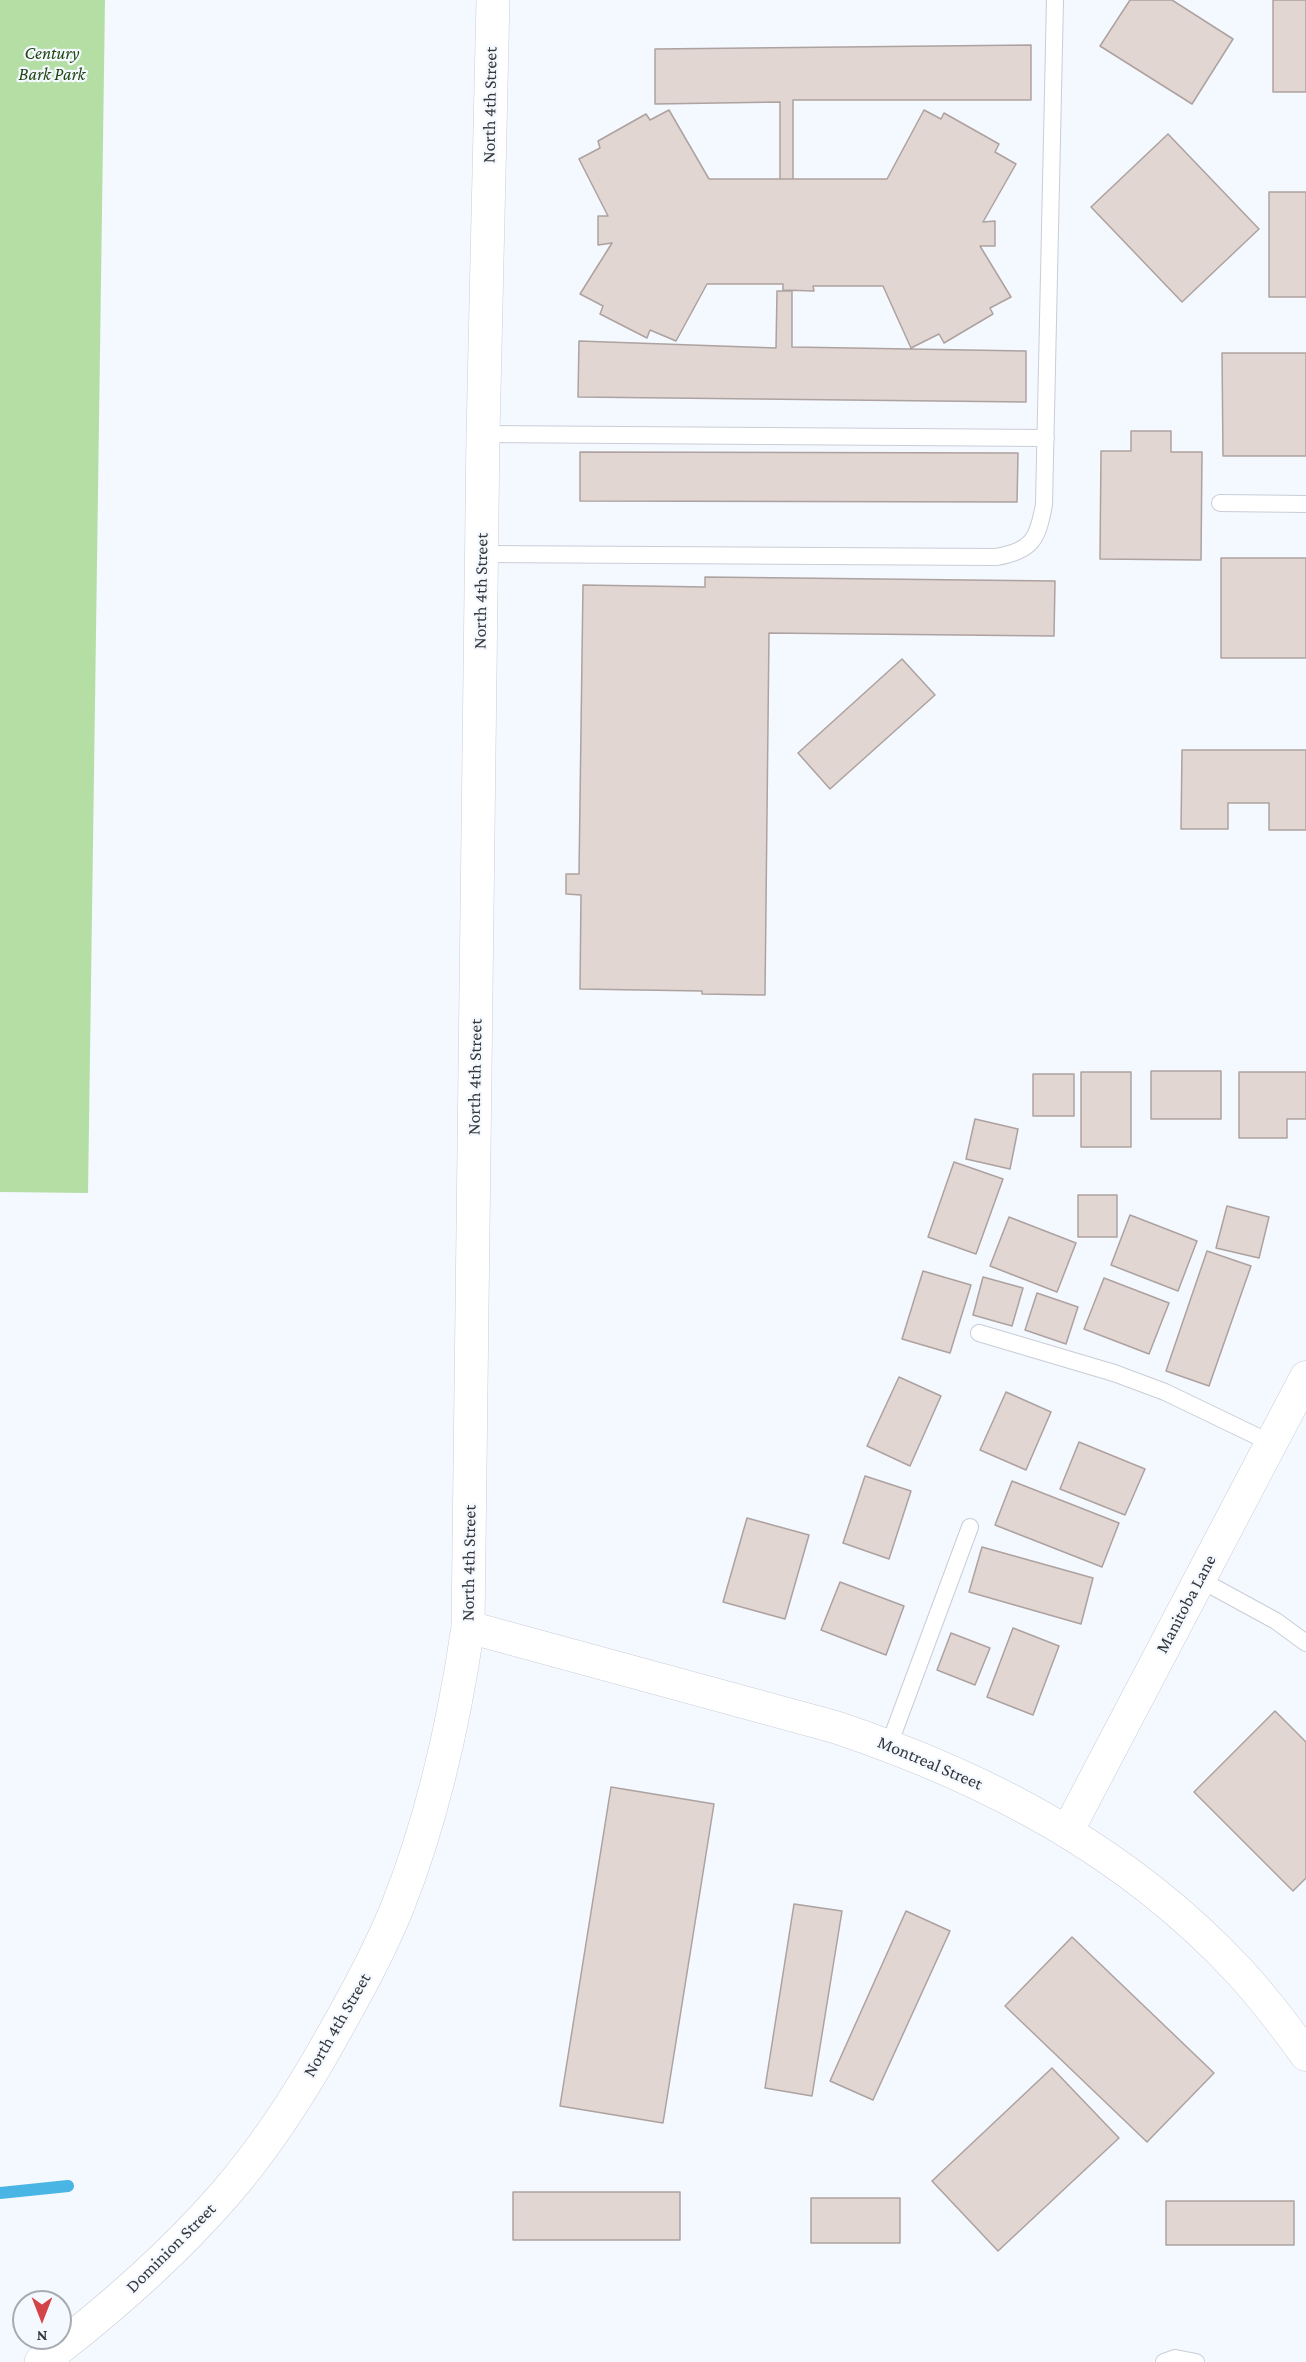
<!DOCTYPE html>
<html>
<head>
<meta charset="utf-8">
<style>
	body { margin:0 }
	#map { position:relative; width:1306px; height:2362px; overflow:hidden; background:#f4f8ff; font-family:"Crimson Pro",serif }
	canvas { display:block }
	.north { position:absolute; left:12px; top:2290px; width:60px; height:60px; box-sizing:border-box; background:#f4f8ff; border:2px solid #a8abb1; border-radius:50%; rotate:180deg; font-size:16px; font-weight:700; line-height:24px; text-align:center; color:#36383b }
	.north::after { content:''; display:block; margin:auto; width:21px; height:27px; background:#d44446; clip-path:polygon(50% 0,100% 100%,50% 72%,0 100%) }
</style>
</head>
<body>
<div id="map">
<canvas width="1306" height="2362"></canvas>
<div class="north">N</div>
</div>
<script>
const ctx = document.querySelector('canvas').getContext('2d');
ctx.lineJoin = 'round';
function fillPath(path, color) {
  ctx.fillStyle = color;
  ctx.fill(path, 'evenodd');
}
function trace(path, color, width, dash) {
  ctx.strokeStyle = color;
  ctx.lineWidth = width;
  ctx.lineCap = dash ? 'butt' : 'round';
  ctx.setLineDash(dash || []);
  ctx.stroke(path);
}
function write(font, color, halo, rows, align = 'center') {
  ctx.font = font + ' "Crimson Pro",serif';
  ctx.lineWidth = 4.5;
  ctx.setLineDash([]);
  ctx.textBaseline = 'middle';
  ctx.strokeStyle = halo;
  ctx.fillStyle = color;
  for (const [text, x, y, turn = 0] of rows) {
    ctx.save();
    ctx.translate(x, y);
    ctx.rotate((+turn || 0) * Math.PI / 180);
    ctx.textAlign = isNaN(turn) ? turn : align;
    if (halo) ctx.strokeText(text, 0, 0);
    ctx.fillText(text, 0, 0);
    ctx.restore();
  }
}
fillPath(new Path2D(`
	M0,0H105L88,1193L0,1192Z`), '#b4dea4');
trace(new Path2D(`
	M0,2193L68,2186`), '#48b5e5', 12);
const building = new Path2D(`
	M1130,0H1172L1233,39L1192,104L1100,46Z
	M1273,0H1306V92H1273Z
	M1031,45V100H793V179H780V102L655,104V49Z
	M669,110L709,179H887L924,110L941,119L944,113L999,144L995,152L1016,164L983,222L995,221V246H980L1011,297L990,308L993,314L944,343L939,334L911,348L883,286H813L814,291L783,290V284H707L676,341L650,330L647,338L600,314L603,306L580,294L612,243L598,245V216H608L579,159L600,148L598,141L646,114L650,120Z
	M1168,134L1259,229L1182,302L1091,207Z
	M1269,192H1306V297H1269Z
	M777,291H792V347L1026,351V402L578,397L579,341L776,348Z
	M1222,353H1306V456H1223Z
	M1131,431H1171V452H1202L1201,560L1100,559L1101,451H1131Z
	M580,452L1018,453L1017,502L580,501Z
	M1221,558H1306V658H1221Z
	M705,577L1055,581L1054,636L769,633L765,995L702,994V991L580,989L581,895L566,894V874H579L583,585L705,587Z
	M902,659L935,695L830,789L798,753Z
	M1182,750H1306V830H1269V803H1228V829H1181Z
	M1151,1071H1221V1119H1151Z
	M1081,1072H1131V1147H1081Z
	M1239,1072H1306V1119H1287V1138H1239Z
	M1033,1074H1074V1116H1033Z
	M975,1119L1018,1129L1010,1169L966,1159Z
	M954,1162L1003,1179L976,1254L928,1237Z
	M1078,1195H1117V1237H1078Z
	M1227,1206L1269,1217L1259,1258L1216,1248Z
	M1130,1215L1197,1241L1178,1291L1111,1265Z
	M1009,1217L1076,1243L1057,1292L990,1266Z
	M1207,1251L1251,1266L1209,1386L1166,1371Z
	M923,1271L971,1285L950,1353L902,1339Z
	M983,1277L1023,1288L1012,1326L973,1315Z
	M1104,1278L1169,1303L1149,1354L1084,1329Z
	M1037,1293L1078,1307L1066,1344L1025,1330Z
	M899,1377L941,1396L910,1466L867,1446Z
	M1006,1392L1051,1412L1026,1470L980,1450Z
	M1079,1442L1145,1469L1125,1515L1060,1489Z
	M865,1476L911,1491L889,1559L843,1543Z
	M1012,1481L1119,1523L1102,1567L995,1525Z
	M747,1518L809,1535L785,1619L723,1602Z
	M982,1547L1093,1578L1081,1624L969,1592Z
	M840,1582L904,1606L886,1655L821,1630Z
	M1013,1628L1059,1646L1033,1715L987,1697Z
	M951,1633L990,1648L975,1685L937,1670Z
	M1275,1711L1306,1742V1878L1293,1891L1194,1792Z
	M611,1787L714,1804L663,2123L560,2106Z
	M794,1904L842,1911L812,2096L765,2088Z
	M906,1911L950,1931L873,2100L830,2081Z
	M1072,1937L1214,2073L1147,2142L1005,2006Z
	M1052,2068L1119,2138L998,2251L932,2181Z
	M513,2192H680V2240H513Z
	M811,2198H900V2243H811Z
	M1166,2201H1294V2245H1166Z`);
fillPath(building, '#e1d6d2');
trace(building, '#ada29f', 1.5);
const service = new Path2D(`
	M483,434L1046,438
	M1220,503L1306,504
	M481,554L996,557C1032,551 1038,539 1044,504L1055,0
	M979,1333L1114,1373L1165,1392L1271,1443
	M1199,1579L1276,1621L1306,1643
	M889,1745L970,1527
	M1164,2362L1175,2358L1196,2362`);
const minor = new Path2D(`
	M468,1627L835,1727C988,1778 1127,1851 1238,1970C1263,1997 1285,2026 1306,2055
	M1067,1832L1306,1377`);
const tertiary = new Path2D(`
	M41,2362C107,2312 170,2257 225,2194C263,2150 296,2100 325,2049C351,2003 377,1957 397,1908C433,1818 454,1723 468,1627L483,434L493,0`);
trace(service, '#c9cdd6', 18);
trace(minor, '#c9cdd6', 33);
trace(tertiary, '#c9cdd6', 34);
trace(service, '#fff', 16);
trace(minor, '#fff', 32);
trace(tertiary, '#fff', 33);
write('italic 18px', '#214510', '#f4f8ff', [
	["Century",52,53],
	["Bark Park",52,74]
]);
write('18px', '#36383b', '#f4f8ff', [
	["North 4th Street",490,105,-89],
	["North 4th Street",481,591,-89],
	["North 4th Street",475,1077,-89],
	["North 4th Street",469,1563,-89],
	["Manitoba Lane",1186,1604,-62],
	["Montreal Street",930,1763,23],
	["North 4th Street",337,2025,-60],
	["Dominion Street",171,2248,-45]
]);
</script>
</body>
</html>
